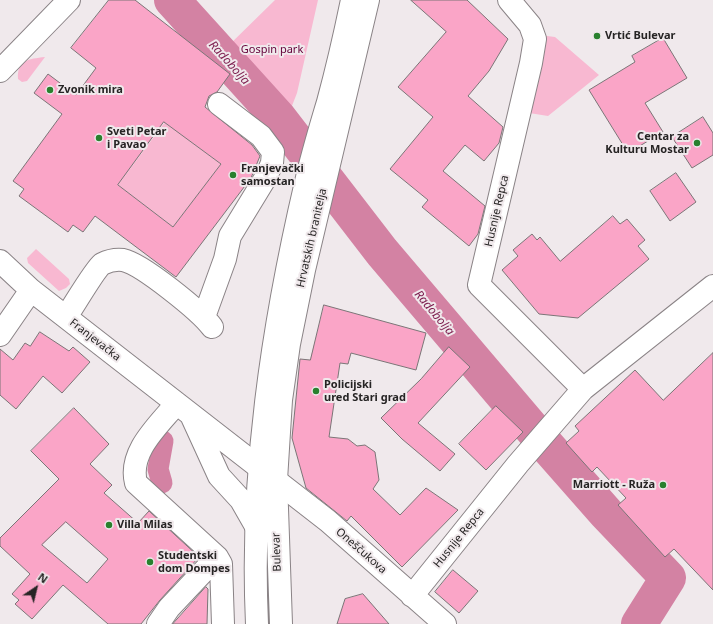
<!DOCTYPE html>
<html>
<head>
<meta charset="utf-8">
<style>
	body { margin:0 }
	#map { position:relative; width:713px; height:624px; overflow:hidden; background:#f0e9ec; font-family:"Noto Sans",sans-serif }
	canvas { display:block }
	.north { position:absolute; left:16px; top:568px; width:40px; height:40px; -webkit-text-stroke:3px #f0e9ec; paint-order:stroke; rotate:35deg; font-size:11px; font-weight:700; line-height:16px; text-align:center; color:#262424 }
	.north::after { content:''; display:block; margin:auto; width:14px; height:18px; background:#262424; clip-path:polygon(50% 0,100% 100%,50% 72%,0 100%) }
</style>
</head>
<body>
<div id="map">
<canvas width="713" height="624"></canvas>
<div class="north">N</div>
</div>
<script>
const ctx = document.querySelector('canvas').getContext('2d');
ctx.lineJoin = 'round';
function fillPath(path, color) {
  ctx.fillStyle = color;
  ctx.fill(path, 'evenodd');
}
function trace(path, color, width, dash) {
  ctx.strokeStyle = color;
  ctx.lineWidth = width;
  ctx.lineCap = dash ? 'butt' : 'round';
  ctx.setLineDash(dash || []);
  ctx.stroke(path);
}
function write(font, color, halo, rows, align = 'center') {
  ctx.font = font + ' "Noto Sans",sans-serif';
  ctx.lineWidth = 4;
  ctx.setLineDash([]);
  ctx.textBaseline = 'middle';
  ctx.strokeStyle = halo;
  ctx.fillStyle = color;
  for (const [text, x, y, turn = 0] of rows) {
    ctx.save();
    ctx.translate(x, y);
    ctx.rotate((+turn || 0) * Math.PI / 180);
    ctx.textAlign = isNaN(turn) ? turn : align;
    if (halo) ctx.strokeText(text, 0, 0);
    ctx.fillText(text, 0, 0);
    ctx.restore();
  }
}
fillPath(new Path2D(`
	M275,0H318L297,93L288,116L225,49Z
	M539,35L555,37L599,75L548,116L523,112Z
	M45,57L27,81L22,82L18,79C17,60 28,59 45,57Z
	M165,122L221,164L173,227L118,185Z
	M36,249L69,279L70,284L66,288L59,291L28,263L27,258Z`), '#f8b8d1');
trace(new Path2D(`
	M162,483L158,469L163,441`), '#d382a3', 21);
trace(new Path2D(`
	M172,0L278,117L382,252L540,438L606,513L668,578L639,624`), '#d382a3', 36);
const building = new Path2D(`
	M109,0H135L230,74L217,92L209,96L205,107L252,145L260,156L251,178L176,277L95,216L83,232L73,225L68,232L19,196L24,189L13,181L62,114L34,93L48,74L76,95L96,68L71,48ZM164,122L221,164L173,227L118,185Z
	M411,0H467L508,39L489,71L468,96L503,127L499,143L484,161L465,145L443,171L485,206L478,234L469,246L422,207L428,200L390,169L433,117L398,87L446,32Z
	M663,38L687,78L645,103L663,132L628,153L589,90L635,62L632,56Z
	M703,117L713,133V155L692,168L672,137Z
	M676,173L696,202L670,221L650,191Z
	M613,216L620,224L627,219L645,240L638,246L649,259L578,318L539,314L502,270L518,256L513,250L532,234L537,240L540,237L560,261Z
	M324,305L426,333L416,370L351,353L348,364L340,363L329,437L348,439L357,446L365,445L375,452L379,480L373,489L400,515L426,488L458,510L402,567L351,516L347,521L306,488L292,438L300,359L310,360Z
	M40,332L69,351L73,347L90,362L62,393L43,376L16,409L0,395V349L13,360L25,343L30,346Z
	M449,347L470,367L418,423L455,454L440,471L402,439L381,418L421,379Z
	M713,353V590L674,549L665,557L618,505L626,498L597,467L592,472L566,443L579,431L575,426L635,370L663,400Z
	M496,406L523,432L486,470L459,444Z
	M74,408L109,444L90,464L112,485L104,493L138,523L149,511L199,557L160,600L141,624H108L63,585L32,619L15,604L19,600L12,594L30,574L0,546V538L59,479L31,451ZM66,522L108,559L87,583L42,545Z
	M453,570L478,591L459,613L435,592Z
	M206,587L208,589L207,624H173Z
	M363,594L389,624H337L345,599Z`);
fillPath(building, '#faa5c7');
trace(building, '#7b7577', 1);
const minor = new Path2D(`
	M509,0L530,25L535,39L531,63L479,285L583,389
	M0,71L69,0
	M0,261L31,290L328,521L445,624
	M66,317C73,307 95,269 102,264C108,261 115,259 123,260C142,264 200,311 212,327
	M204,317L225,259L230,236L266,177L272,163L273,152L261,136L219,104
	M0,335L31,290
	M176,404C158,426 128,452 136,483L217,557L221,564L223,624
	M192,417L219,476L241,500L257,528
	M412,596L518,464L583,389L713,286
	M158,624L169,608L217,557`);
const major = new Path2D(`
	M257,624C250,475 272,327 306,182C312,155 320,129 328,102C337,69 345,34 352,0
	M281,624L276,480L281,400L289,344L304,270L368,0`);
trace(minor, '#8a8386', 24);
trace(major, '#8a8386', 24);
trace(minor, '#fff', 22);
trace(major, '#fff', 22);
for (const [x, y, r, color] of [
	[597,36,4,"#29802e"],
	[50,90,4,"#29802e"],
	[99,138,4,"#29802e"],
	[697,143,4,"#29802e"],
	[233,175,4,"#29802e"],
	[316,391,4,"#29802e"],
	[663,485,4,"#29802e"],
	[109,525,4,"#29802e"],
	[150,562,4,"#29802e"]
]) {
  const dot = new Path2D();
  dot.arc(x, y, r, 0, 2 * Math.PI);
  ctx.fillStyle = color;
  ctx.fill(dot);
  trace(dot, '#f0e9ec', 1.5);
}
write('bold 11px', '#262424', '#f0e9ec', [
	["Vrtić Bulevar",605,36],
	["Zvonik mira",58,90],
	["Sveti Petar",107,132],
	["i Pavao",107,145],
	["Centar za",689,137,"right"],
	["Kulturu Mostar",689,150,"right"],
	["Franjevački",241,169],
	["samostan",241,182],
	["Policijski",324,385],
	["ured Stari grad",324,398],
	["Marriott - Ruža",655,485,"right"],
	["Villa Milas",117,525],
	["Studentski",158,556],
	["dom Dompes",158,569]
], 'left');
write('11px', '#640039', '#f0e9ec', [
	["Gospin park",272,50]
]);
write('11px', '#262424', '#f0e9ec', [
	["Husnije Repca",497,211,-77],
	["Hrvatskih branitelja",312,238,-77],
	["Franjevačka",95,340,38],
	["Husnije Repca",459,538,-51],
	["Oneščukova",361,551,41],
	["Bulevar",277,552,-92]
]);
write('italic 12px', '#7c1c4d', '#f0e9ec', [
	["Radobolja",229,63,48],
	["Radobolja",434,313,50]
]);
</script>
</body>
</html>
